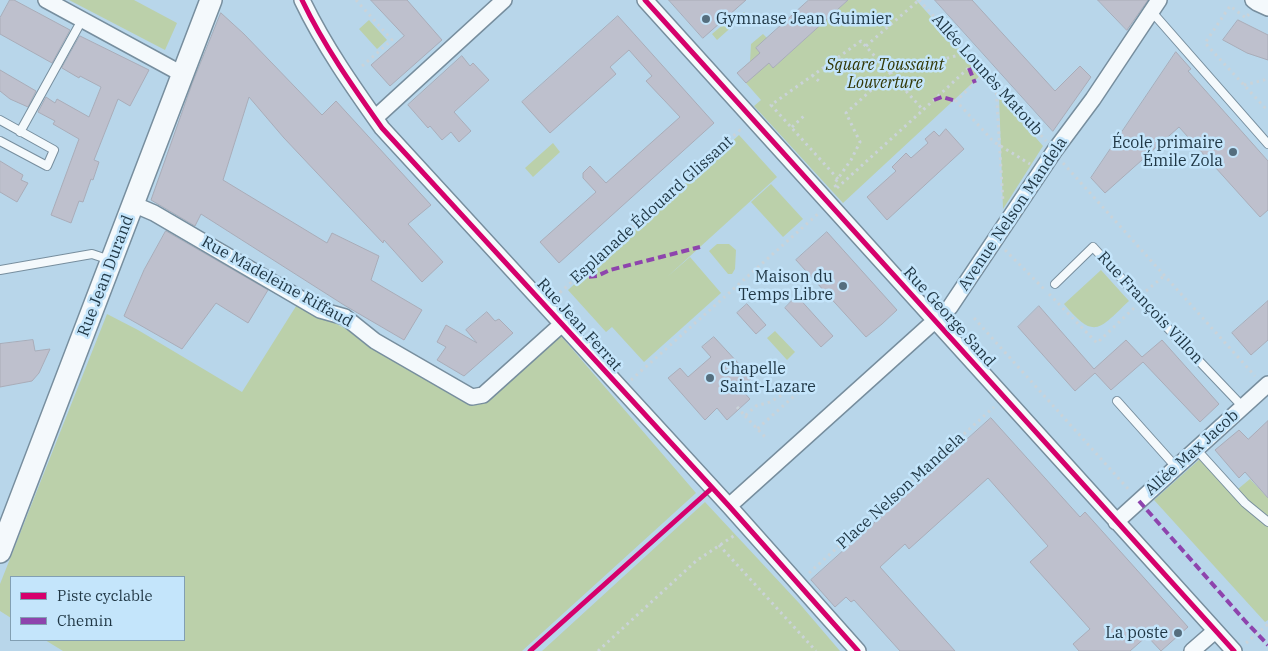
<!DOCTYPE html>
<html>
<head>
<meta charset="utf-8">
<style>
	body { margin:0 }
	#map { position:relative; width:1268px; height:651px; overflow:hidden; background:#b8d6ea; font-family:"IBM Plex Serif",serif }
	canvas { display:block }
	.legend { position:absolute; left:10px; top:576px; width:175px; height:65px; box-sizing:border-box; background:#c4e5fb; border:1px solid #829fb2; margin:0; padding:6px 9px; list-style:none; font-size:15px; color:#1f3644 }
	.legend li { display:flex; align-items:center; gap:10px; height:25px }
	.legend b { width:25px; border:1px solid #829fb2 }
</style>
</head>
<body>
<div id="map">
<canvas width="1268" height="651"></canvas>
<ul class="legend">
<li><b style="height:6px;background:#d6006c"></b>Piste cyclable</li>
<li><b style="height:6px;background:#8e44ad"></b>Chemin</li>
</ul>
</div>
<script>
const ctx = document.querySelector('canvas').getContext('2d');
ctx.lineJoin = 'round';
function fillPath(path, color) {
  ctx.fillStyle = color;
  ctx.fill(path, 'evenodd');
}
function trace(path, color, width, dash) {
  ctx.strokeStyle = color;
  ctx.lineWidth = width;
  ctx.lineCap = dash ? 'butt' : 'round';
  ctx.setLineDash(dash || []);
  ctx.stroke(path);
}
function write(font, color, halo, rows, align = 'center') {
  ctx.font = font + ' "IBM Plex Serif",serif';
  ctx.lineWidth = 5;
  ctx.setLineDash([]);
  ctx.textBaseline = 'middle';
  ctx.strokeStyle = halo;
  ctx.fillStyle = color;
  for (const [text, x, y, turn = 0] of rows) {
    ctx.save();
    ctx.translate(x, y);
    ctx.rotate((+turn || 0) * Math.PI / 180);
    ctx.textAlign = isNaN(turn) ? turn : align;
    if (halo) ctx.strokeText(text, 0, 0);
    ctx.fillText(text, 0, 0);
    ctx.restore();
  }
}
fillPath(new Path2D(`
	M69,0H134L177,23L165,50Z
	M848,0H916L982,74L843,203L754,106L761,100L746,83L754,76L745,66L750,62L751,44L763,34L767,38L756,48L773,68Z
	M744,12L746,14L717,40L712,34L725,23L728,26Z
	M369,20L387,40L377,49L359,29Z
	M999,95L1043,146L1003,209Z
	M739,135L777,177L667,277L690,257L721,293L644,362L612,327L606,332L568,290Z
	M553,143L560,152L533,177L525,168Z
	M771,184L803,219L783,237L751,202Z
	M717,244H729L736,250L735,269L732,274H728L709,251Z
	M1101,270L1129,301C1099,329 1095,341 1064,304Z
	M298,303L482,403L561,336L696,493L522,651H63L45,640H184V577H11V618L0,611V584L107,314L138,330L242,392Z
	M775,331L795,352L787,360L767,338Z
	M1200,459L1232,494L1250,479L1268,498V620L1265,622L1154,500Z
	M705,502L799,603L840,651H542Z`), '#bbd0aa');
const building = new Path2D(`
	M10,0H14L70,30L52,63L0,34V18Z
	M371,0H407L442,40L390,86L371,65L404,36Z
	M669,0H746L703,38Z
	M809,0H848L773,68L769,63L746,83L737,73L760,53L756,48Z
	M935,0H972L1055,91L1080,66L1091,77L1053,131Z
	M1098,0H1148L1127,30Z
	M221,13L244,34L322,115L336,101L431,205L408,224L443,262L422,282L384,240L383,243L284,138L249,97L223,180L327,243L332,233L379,256L371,280L422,310L404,340L344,305L201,214L195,226L151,200L192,84Z
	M618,16L714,123L559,263L540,242L596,192L583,178V173L590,166L606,183L680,117L646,81L652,76L629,50L610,67L616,74L550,133L522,102Z
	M1238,20L1268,35V60L1247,53L1223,40Z
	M80,36L149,70L130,106L118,99L94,160L99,162L93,180L91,179L83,202L79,201L71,223L51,215L79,139L53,124L55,121L38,112L46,97L55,103L57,99L89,117L101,87L80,76L79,78L62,68Z
	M1176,52L1191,69L1188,71L1268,161V210L1260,217L1179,127L1105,193L1091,178Z
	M462,56L470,66L473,63L489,80L454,112L471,131L459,142L451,132L442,140L430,126L428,128L408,105Z
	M0,70L36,91L28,107L10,99L0,91Z
	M946,129L964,149L887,220L867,197L896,171L892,167L906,153L911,158L928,143L925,139L934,131L939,136Z
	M0,161L23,175L21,180L28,183L17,202L0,192Z
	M166,231L268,290L248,323L216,303L182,349L124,316L144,270Z
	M827,232L897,310L882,324L866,337L796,260Z
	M797,296L833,336L821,347L785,308Z
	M1268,301V340L1251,355L1232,333Z
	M747,304L766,325L756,334L737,313Z
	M1039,306L1094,369L1126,340L1142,357L1162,340L1219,404L1200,422L1143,362L1111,390L1095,373L1075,391L1018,327Z
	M487,312L495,321L499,319L513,333L464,376L437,360L446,347L437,342L446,325L477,343L466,330Z
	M714,337L752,378L740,388L750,399L727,420L717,408L705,420L668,378L680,368L688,377L711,357L702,347Z
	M33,340L35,351L50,349L39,373L32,381L0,387V344Z
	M991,418L1080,517L1085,512L1188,627L1161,651L1147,636L1130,651H1079L1073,644L1090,629L1030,562L1048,546L988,478L909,549L905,544L880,567L955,651H900L854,600L851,602L846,597L835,607L811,580Z
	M1268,421V498L1245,472L1239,478L1215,450L1239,430L1248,439Z`);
fillPath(building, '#bec0cd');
trace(building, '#a9acb8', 1);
const lane = new Path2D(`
	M1152,12L1268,144
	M0,120L54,150L47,166L0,141
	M20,132L82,20
	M0,270L92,254L110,260
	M1055,284L1093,247L1141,300L1243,407
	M1117,401L1176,467
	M1196,449L1245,503L1268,522`);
const street = new Path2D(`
	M46,0L182,74
	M302,0C324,46 353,87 382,128L729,506L858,651
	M645,0L1234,651
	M1253,0L1257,3L1268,8
	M375,118L504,0
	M133,204L154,213L320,310L345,317L375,341L472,397L483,395L562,324
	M729,506L950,307L1055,150L1093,99L1159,0
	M1116,522L1268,384
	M1192,651L1215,631`);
const secondary = new Path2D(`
	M0,552L211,0`);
trace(lane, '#778e9e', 10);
trace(street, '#778e9e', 18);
trace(secondary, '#778e9e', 24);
trace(new Path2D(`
	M356,0L392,40L361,67
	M919,0L1046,141
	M1249,14L1246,18L1230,6L1205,43L1268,111
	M866,46L919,0
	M985,73L956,101L994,142L1030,164
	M812,75L821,83
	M1244,85L1268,79
	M996,86L1003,202
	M792,127L805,115
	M1063,163L1255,376
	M838,179L771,105L861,41L890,73L967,53
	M836,187L834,184L851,160L860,142L846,113L890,73L923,110L975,62
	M837,188L923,110
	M1005,250L1045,290
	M1146,291L1164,276
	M1049,294L1097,343L1134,308
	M555,297L740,130L742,132
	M974,318L1130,491
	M631,380L819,213
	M737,407L745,416L756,406L770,402L797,386L799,385L801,387V390L757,429
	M745,416L767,439
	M719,545L816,651
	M809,573L994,407
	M1246,643L1268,624
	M530,651L702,497
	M598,651L696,561L735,535`), '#cad3d9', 3, [2.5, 4]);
trace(lane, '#f4f9fc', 8);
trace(street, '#f4f9fc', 15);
trace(secondary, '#f4f9fc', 21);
trace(new Path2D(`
	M969,68L975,83
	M934,100L942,97L956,101
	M577,278L597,276L610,270L700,247
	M1139,501L1246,622L1268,645`), '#8e44ad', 4, [8, 4]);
trace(new Path2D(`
	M302,0C324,46 353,87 382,128L729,506L858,651
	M645,0L1234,651
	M530,651L712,488`), '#d6006c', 5);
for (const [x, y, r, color] of [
	[706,19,5,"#556e7e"],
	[1233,152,5,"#556e7e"],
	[843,286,5,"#556e7e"],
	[710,378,5,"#556e7e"],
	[1178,633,5,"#556e7e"]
]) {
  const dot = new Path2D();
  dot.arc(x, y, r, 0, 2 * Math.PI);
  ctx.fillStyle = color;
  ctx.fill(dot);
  trace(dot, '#c4e5fb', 2);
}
write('16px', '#1f3644', '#c4e5fb', [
	["Gymnase Jean Guimier",716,19,"left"],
	["École primaire",1223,143],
	["Émile Zola",1223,161],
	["Maison du",833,277],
	["Temps Libre",833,295],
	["Chapelle",720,369,"left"],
	["Saint-Lazare",720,387,"left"],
	["La poste",1168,633]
], 'right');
write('italic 16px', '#313705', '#c4e5fb', [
	["Square Toussaint",885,65],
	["Louverture",885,83]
]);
write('16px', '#1f3644', '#c4e5fb', [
	["Allée Lounès Matoub",987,75,48],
	["Esplanade Édouard Glissant",652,210,-42],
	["Avenue Nelson Mandela",1013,214,-56],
	["Rue Jean Durand",106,276,-69],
	["Rue Madeleine Riffaud",277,282,29],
	["Rue François Villon",1150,308,47],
	["Rue George Sand",949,317,48],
	["Rue Jean Ferrat",579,325,48],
	["Allée Max Jacob",1192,453,-42],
	["Place Nelson Mandela",901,491,-42]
]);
</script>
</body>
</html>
